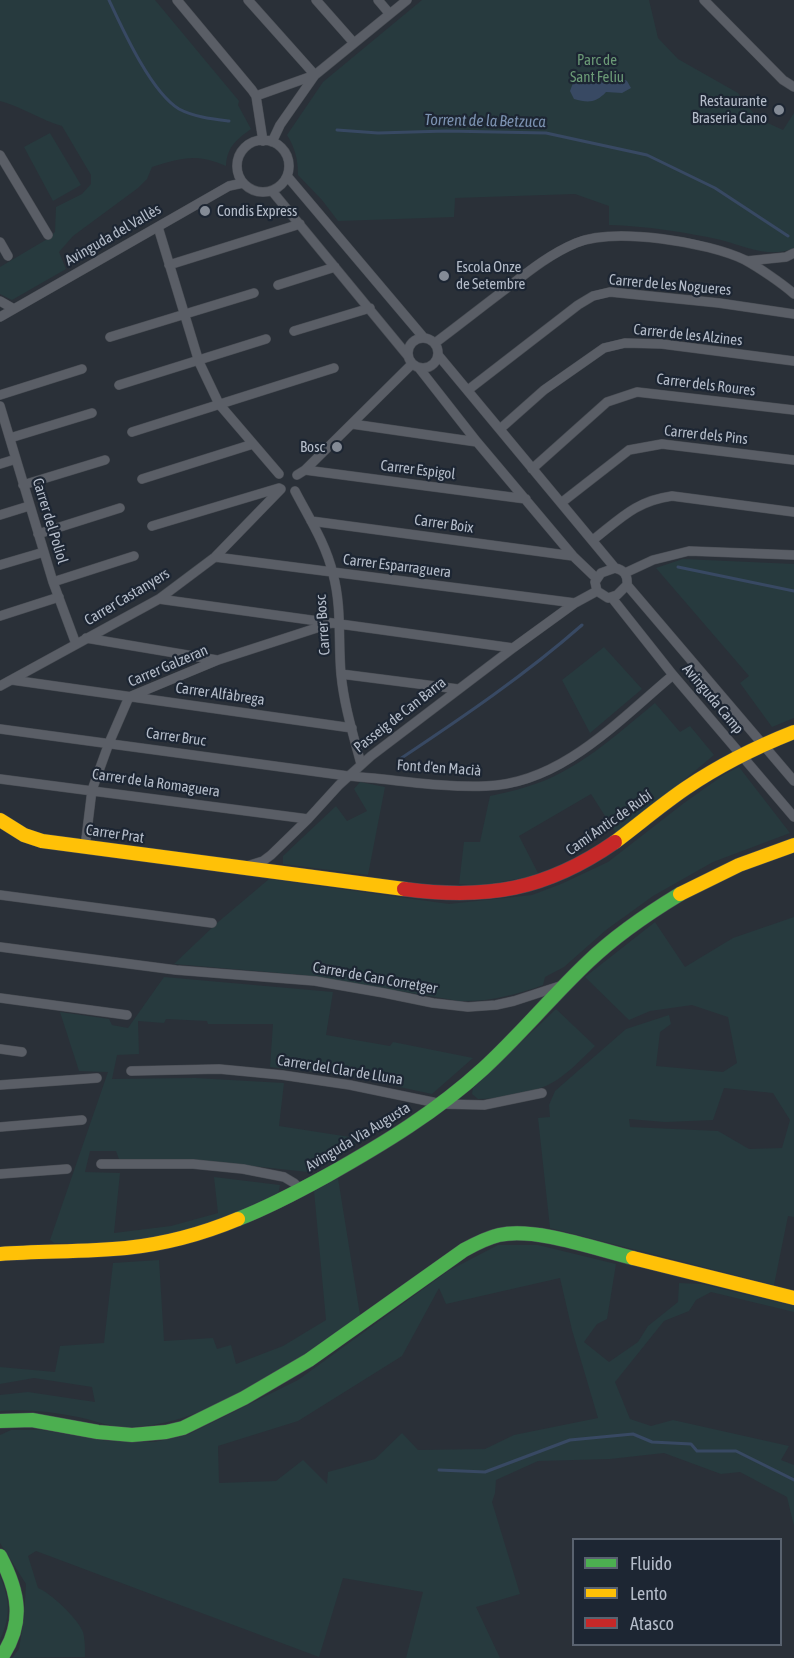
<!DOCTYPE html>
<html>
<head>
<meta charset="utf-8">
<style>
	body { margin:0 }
	#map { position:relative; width:794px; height:1658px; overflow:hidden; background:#2a3038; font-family:"Asap Condensed",sans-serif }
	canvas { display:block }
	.legend { position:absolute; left:572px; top:1538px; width:210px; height:108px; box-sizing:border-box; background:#1d2633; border:2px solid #59626f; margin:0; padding:8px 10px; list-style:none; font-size:18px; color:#b4bcc9 }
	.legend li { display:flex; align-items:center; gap:12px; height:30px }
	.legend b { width:30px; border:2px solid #59626f }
</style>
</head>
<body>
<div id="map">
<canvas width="794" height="1658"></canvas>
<ul class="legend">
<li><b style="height:8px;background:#4caf50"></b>Fluido</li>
<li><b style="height:8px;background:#ffc107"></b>Lento</li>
<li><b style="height:8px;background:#c62828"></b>Atasco</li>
</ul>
</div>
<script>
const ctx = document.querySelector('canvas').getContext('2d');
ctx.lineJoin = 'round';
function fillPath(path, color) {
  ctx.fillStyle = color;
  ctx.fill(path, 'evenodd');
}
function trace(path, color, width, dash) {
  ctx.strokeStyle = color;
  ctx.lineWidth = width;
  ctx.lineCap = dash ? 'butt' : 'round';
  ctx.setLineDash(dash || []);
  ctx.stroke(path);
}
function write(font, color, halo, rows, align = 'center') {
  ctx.font = font + ' "Asap Condensed",sans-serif';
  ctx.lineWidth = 4.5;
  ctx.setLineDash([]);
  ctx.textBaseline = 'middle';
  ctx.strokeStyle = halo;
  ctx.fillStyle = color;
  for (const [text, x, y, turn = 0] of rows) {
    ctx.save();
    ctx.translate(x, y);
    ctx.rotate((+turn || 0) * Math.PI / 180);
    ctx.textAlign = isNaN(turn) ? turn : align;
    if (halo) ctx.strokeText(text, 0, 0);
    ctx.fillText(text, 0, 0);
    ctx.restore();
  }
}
fillPath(new Path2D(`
	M0,0H155L239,101L238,105L251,129C236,140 227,147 226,166C195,153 183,158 152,167L147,179L138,188L73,236L59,252L66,269L12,300L0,294V267L49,238L55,232L56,207L82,194L91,184V175L62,126C41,120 22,107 0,101Z
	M422,0H649L658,38L678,59L738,93L757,118L783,130L794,113V248C770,259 744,246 721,240C685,232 646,226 609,225V206L575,194L455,198L454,217L338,221L322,200L298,175C298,159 295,148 287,135L323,82Z
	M50,133L81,185L53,201L24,147Z
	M683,559L794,564V718L772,727L740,683L749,676L656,568Z
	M604,647L642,689L590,733L562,680Z
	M655,703L680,732L690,726L714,755L667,794L616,833L591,794L519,836L539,875L478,886L459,884L464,842H480L490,796C502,793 514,791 526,787C576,773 617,734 655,703Z
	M739,767L790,833L713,862L653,896L606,930L564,967L545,977L543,985C515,995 489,1002 459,1001L303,975L174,964L217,923L269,879L449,904L532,895L561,884L608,862L684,803L725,774Z
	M360,782L385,787L368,875L283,864V856L336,806L347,821L367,811L354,789Z
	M794,917V1217L788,1216L774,1285L550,1228L538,1118L550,1117L549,1105L555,1091L626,1029L669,1015L671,1024L660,1032L656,1066L723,1072L737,1063L728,1017L692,1005L650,1011L629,1020L585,977L655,922L685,967L733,938ZM724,1088L773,1093L790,1120L782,1148L749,1149L718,1131L630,1127L629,1119L665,1122L713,1120Z
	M164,977L333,992L326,1035L390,1046L393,1042L473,1058L432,1094L344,1075L270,1067L273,1024H208L207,1021L166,1019L164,1023L138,1021L139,1054L117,1055L112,1079L195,1078L284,1083L279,1126L363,1139L308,1172L187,1159H119L116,1151H90L85,1172L120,1173L114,1233L171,1226L218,1213L214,1177L280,1185L278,1195C230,1218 177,1238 123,1242C100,1244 77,1243 54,1243L50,1240L108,1072L79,1071L60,1012L109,1019L112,1025L128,1028Z
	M556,1009L595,1046C582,1059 561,1081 543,1087C523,1095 499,1099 478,1099L472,1094L473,1088Z
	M338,1178L360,1315C297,1361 195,1436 114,1426C101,1424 90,1419 78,1417C52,1412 26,1409 0,1411V1395L28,1392L95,1402L92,1387L34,1378L0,1384V1367L55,1372L60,1346L104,1343L113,1263L159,1260L164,1341L213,1338L217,1349L231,1345L236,1364L283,1346L326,1320L314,1191Z
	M498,1245H538L616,1264L607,1319L597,1324L584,1342L609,1362L638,1342L648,1326L678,1302L679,1283L702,1284L794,1306V1312L711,1292L696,1300L689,1311L664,1321L615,1382L630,1419L651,1426L673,1420L789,1446L781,1460L794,1465V1526L787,1497L740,1472L721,1474L664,1453L610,1459L538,1461L496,1480L495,1493L492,1502L520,1594L476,1607L500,1658H406L423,1592L343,1578L319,1657L36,1551L28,1556L38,1588C51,1593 78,1619 83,1632C85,1639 85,1649 85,1657L12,1658L19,1649L24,1618L26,1584L0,1543V1435L11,1430H42L108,1441L154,1442L187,1435L298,1380L448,1271ZM560,1278L572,1330L598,1418L514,1435L485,1449L418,1450L402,1433L375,1459L328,1472L327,1484L303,1460L276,1481L219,1483L218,1446L298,1421L402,1356L439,1288L446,1304Z
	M0,1576C10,1600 11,1616 0,1640Z`), '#273a3e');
fillPath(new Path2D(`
	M614,72L627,81L631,88L622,93L606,92C596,103 588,103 574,99L570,91L573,83L579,77H587Z`), '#384963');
trace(new Path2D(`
	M109,0C123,30 151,92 179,109C194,117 213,119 229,121
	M337,130L378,133L446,131L546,133L647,155L715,188L788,236
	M678,567L794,591
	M400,759C463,717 525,675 582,625
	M439,1470L485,1472L570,1440L633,1434L652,1442L691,1444L697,1451H736L794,1480`), '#384963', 3);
const street = new Path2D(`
	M177,0L252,90L256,96L263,141
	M248,0L315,75L280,125L272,142
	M316,0L354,43
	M378,0L389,13
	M704,0L783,80L794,87
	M256,96L315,75L407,0
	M237 166a26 26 0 1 1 52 0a26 26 0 1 1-52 0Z
	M0,155L48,235
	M287,176L424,338
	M272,191L408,356
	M158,227L199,362L219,404L279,474
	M0,242L8,256
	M747,261L786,257L794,253
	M169,265L300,224
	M278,285L335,267
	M0,301L14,309
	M0,317L229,186L243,183
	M294,331L370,308
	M110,337L254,293
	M408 353a15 15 0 1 1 30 0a15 15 0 1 1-30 0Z
	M435,343C459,325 483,306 507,288C529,271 550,254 576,243C615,227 708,242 745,260C758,267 783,284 794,294
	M438,355L615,568
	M419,368L477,442L573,556L596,578
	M119,385L266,339
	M468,390L578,305L593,296L610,292L719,303L794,314
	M0,395L82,369
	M0,406L53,582L76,644
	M352,424L477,442
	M500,429L544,390L604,348L625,343L662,344L794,361
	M132,432L334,368
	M10,438L92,413
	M0,464L16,459
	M532,469L607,402L637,392L794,410
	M305,470L526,499
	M297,475L305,470L412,364
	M142,479L253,444
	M23,485L105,460
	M295,491C309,518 326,544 333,574C342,607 338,641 341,674C344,705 353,734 361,764
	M561,503L629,450L662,444L794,460
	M0,515L29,506
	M311,521L573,556
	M152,526L279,488
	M38,534L120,508
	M593,540C621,518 636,501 672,496L794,512
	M215,557L575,603
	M0,565L44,552
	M615,568C624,570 628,575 627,585L617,595L608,598L597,591L595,582L601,573Z
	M625,573L653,560L689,551L794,555
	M53,582L134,556
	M627,585L794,781
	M612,598L673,675L794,817
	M159,599L513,648
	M0,616L59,597
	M86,638L217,660
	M341,674L458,689
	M12,680L352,728
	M0,686L159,599L215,557L281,489
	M0,729L348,776C394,779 440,788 486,786C561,784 619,720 673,675
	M0,779L308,819
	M85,847L92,790L109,743L129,697L218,660L332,623
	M247,866L263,861L271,855L308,819L339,785L371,756L513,648L575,603L597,591
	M0,895L212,923
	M0,947L176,970L315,981L384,993L433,1003L468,1007L496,1005L514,1001L560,986
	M0,998L127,1015
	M0,1049L22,1052
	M131,1071L219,1069L282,1075L350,1085L442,1104L484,1105L542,1093
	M0,1085L97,1078
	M0,1127L82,1120
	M101,1164H193L243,1169L284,1177L294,1183L301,1190
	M0,1174L67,1169`);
const fast = new Path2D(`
	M238,1219C269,1207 299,1191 328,1175C383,1144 436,1112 483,1069C520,1035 552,996 588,962C616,935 647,914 680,894
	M0,1421L32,1420L98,1432L132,1435L166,1432L183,1428L244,1398L309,1360L464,1250C475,1244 486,1238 499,1235C536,1227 596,1249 633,1258
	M0,1556C19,1592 25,1623 1,1658`);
const slow = new Path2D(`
	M0,820L24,835L42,841L404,889
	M615,842C639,824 661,805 686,788C720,765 756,747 794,732
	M680,894L739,865L794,845
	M0,1254C42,1251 84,1252 126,1248C165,1244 202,1234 238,1219
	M633,1258L794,1298`);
const jam = new Path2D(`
	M404,889C487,900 546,890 615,842`);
trace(street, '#484c53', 10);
trace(fast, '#484c53', 15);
trace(slow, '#484c53', 15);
trace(jam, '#484c53', 15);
trace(street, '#5a5e66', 9);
trace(fast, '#4caf50', 14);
trace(slow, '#ffc107', 14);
trace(jam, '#c62828', 14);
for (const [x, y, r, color] of [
	[779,110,6,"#848b96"],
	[205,211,6,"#848b96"],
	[444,276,6,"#848b96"],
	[337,447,6,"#848b96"]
]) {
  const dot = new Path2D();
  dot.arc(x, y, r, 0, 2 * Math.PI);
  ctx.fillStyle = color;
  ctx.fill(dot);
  trace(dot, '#1d2633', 2);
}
write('15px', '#6b9a76', '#1d2633', [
	["Parc de",597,60],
	["Sant Feliu",597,77]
]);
write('15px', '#b4bcc9', '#1d2633', [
	["Restaurante",767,101],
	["Braseria Cano",767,118],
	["Condis Express",217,211,"left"],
	["Escola Onze",456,267,"left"],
	["de Setembre",456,284,"left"],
	["Bosc",325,447]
], 'right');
write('15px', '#b4bcc9', '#1d2633', [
	["Avinguda del Vallès",113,235,-30],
	["Carrer de les Nogueres",670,285,5],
	["Carrer de les Alzines",688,335,6],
	["Carrer dels Roures",706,385,7],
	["Carrer dels Pins",706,435,6],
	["Carrer Espigol",418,470,7],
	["Carrer del Poliol",50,521,73],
	["Carrer Boix",444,524,8],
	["Carrer Esparraguera",397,566,7],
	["Carrer Castanyers",127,597,-31],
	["Carrer Bosc",323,625,-94],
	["Carrer Galzeran",168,666,-23],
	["Carrer Alfàbrega",220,694,8],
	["Avinguda Camp",713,699,50],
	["Passeig de Can Barra",400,715,-38],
	["Carrer Bruc",176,737,8],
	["Font d'en Macià",439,768,4],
	["Carrer de la Romaguera",156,783,8],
	["Camí Antic de Rubí",609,823,-35],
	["Carrer Prat",115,834,8],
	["Carrer de Can Corretger",375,978,10],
	["Carrer del Clar de Lluna",340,1070,9],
	["Avinguda Via Augusta",358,1137,-31]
]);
write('italic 16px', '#7c92b1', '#1d2633', [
	["Torrent de la Betzuca",485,121,1]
]);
</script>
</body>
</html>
